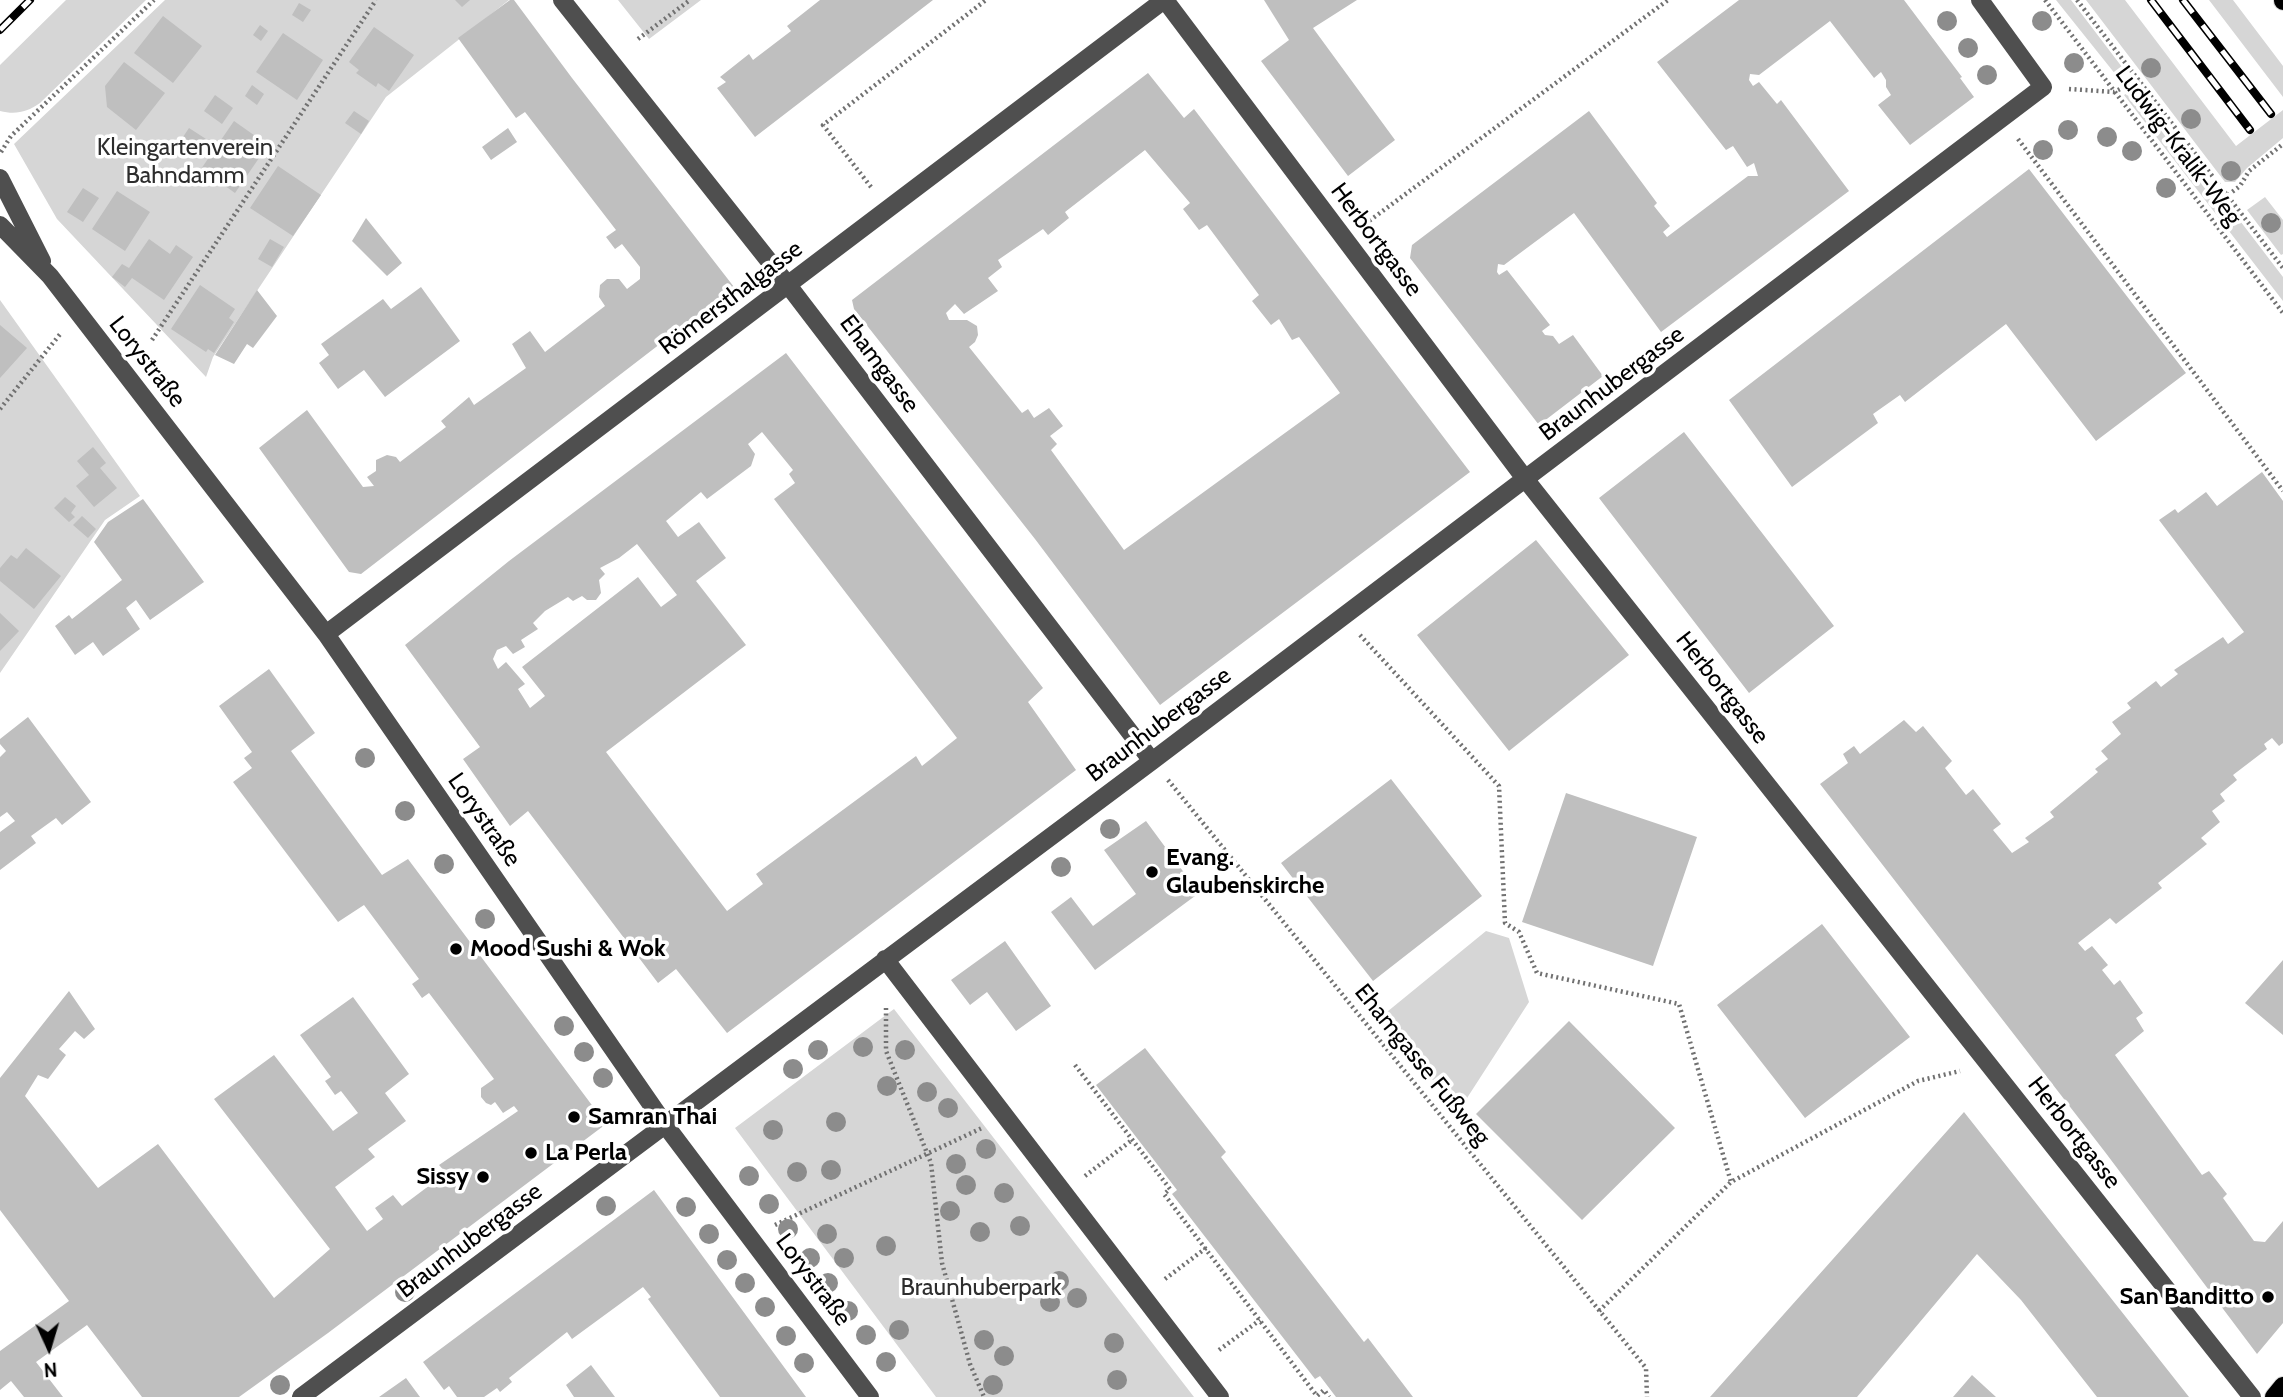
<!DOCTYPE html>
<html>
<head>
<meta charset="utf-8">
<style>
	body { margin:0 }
	#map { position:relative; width:2283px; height:1397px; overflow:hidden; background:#fff; font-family:Cabin,sans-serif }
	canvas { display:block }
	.north { position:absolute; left:14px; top:1313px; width:70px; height:70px; -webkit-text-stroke:5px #fff; paint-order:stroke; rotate:176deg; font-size:19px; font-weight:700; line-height:28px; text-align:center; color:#000 }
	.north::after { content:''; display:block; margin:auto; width:24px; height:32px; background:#000; clip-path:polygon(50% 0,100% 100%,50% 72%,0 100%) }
</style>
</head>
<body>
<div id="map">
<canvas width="2283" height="1397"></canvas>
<div class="north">N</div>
</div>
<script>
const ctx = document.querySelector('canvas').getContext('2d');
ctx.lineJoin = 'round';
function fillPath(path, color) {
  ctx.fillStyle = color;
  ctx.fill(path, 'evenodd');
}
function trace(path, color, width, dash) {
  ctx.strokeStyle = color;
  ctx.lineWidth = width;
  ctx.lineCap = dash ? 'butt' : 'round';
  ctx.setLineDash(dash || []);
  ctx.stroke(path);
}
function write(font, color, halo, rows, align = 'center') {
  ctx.font = font + ' Cabin,sans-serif';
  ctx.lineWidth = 7;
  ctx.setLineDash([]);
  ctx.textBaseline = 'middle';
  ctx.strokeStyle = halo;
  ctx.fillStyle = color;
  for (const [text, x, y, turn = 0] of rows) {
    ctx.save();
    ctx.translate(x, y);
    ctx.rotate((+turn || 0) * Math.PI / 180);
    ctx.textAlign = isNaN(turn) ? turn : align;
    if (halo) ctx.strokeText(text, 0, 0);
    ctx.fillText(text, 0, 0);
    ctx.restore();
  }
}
fillPath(new Path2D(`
	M66,0H146L40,103C27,112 16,115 0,111V65Z
	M165,0H509L386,97L213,357L206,377L57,219L14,144Z
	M618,0H701L649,39Z
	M2056,0H2071L2122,67L2123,75L2120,80Z
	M2086,0H2125L2236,146L2283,110V138L2247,168L2235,182H2225Z
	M2209,0H2233L2283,66V97Z
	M2129,92L2140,95L2153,107L2283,277V301L2124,95Z
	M2265,197L2283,220V254L2281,255L2247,210Z
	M0,300L140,496L105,520L0,673Z
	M1486,931L1509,938L1529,1002L1458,1112L1382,1016Z
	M894,1009L1194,1397H936L735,1128Z`), '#d6d6d6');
fillPath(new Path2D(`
	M455,0H470L462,7Z
	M510,0H514L572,78L734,287L361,574L349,572L259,448L307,410L363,487L374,486L367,477L376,471V460L387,455L396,457L400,462L446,427L441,421L469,397L474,405L526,368L512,344L530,331L545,352L605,306L599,297L600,285L607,279H619L627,289L640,279V267L622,244L615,249L606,237L616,230L525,112L516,118L458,38Z
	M820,0H933L755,137L717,88L726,82L720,77L749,54L753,60L791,31L787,26Z
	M1264,0H1357L1313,28L1395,140L1348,176L1261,61L1289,40Z
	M1739,0H1904L1962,77L1960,78L1974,97L1910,145L1878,105L1891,95L1886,87V80L1881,72L1874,78L1830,21L1759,75L1750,74L1749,80L1753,86L1759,82L1777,104L1781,100L1849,191L1661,332L1574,213L1504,265L1498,264L1497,272L1499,275L1507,270L1550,325L1542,331L1545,335L1553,336L1559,344L1573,335L1603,376L1539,425L1410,258L1412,245L1589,111L1657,203L1654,206L1670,226L1663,232L1667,237L1748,176H1758L1754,163L1747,167L1733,146L1726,150L1657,62Z
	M299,3L311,10L303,22L292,15Z
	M163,16L202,46L173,83L134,53Z
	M260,25L268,31L261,41L253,35Z
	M374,27L414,55L389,91L378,83L376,87L356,73L359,70L349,62Z
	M283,33L323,60L297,100L256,72Z
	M124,62L165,93L136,130L107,107L105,86Z
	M1148,73L1184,118L1194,109L1470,472L1160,705L1035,539L854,309L852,300ZM1145,150L1190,203L1183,209L1199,230L1207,225L1259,295L1252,301L1271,325L1279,319L1292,340L1299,337L1340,393L1124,550L1051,450L1057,444L1050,436L1063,426L1049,408L1034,418L1028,409L1022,413L969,347L975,342L978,335L977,326L967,320H949L946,313L955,304L964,314L998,291L988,278L1002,267L998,260L1043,229L1048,235L1069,218L1065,212Z
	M252,85L264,94L257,105L245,96Z
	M215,95L233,108L222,124L204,111Z
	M354,111L369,121L361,134L345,123Z
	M234,121L268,145L235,193L201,169Z
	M189,128L206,139L198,151L181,140Z
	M508,128L517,142L491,160L482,147Z
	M278,166L321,195L293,236L250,208Z
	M2029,169L2186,373L2096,441L2006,324L1905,402L1900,395L1873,414L1878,423L1792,487L1729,400Z
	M83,188L99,198L83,222L67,212Z
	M117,191L150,212L125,251L92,229Z
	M366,218L402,263L387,276L352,241Z
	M149,239L170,254L176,245L193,257L164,300L132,278L125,287L112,277L122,264L129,268Z
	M270,239L284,247L272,267L258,259Z
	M200,285L235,309L229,318L234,322L214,353L208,349L206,352L171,329Z
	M421,287L460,341L385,397L364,370L338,389L319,363L329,355L321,344L383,299L391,309Z
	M257,290L277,316L253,348L247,344L234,364L215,355Z
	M0,325L27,348L0,378Z
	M786,353L1043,688L1028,702L1076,770L727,1033L676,969L658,983L528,811L510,826L463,759L480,747L405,645L509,561ZM762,432L793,470L789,474L795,483L774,499L957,738L922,766L916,756L756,874L763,884L727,911L606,752L746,645L696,581L726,558L699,522L678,537L666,521L701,492L707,499L751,466L755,454L748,444ZM637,544L677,595L661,607L638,577L522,667L545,696L530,708L518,689L525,684L506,662L498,669L493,659L497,650L506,646L513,654L525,647L521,640L538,629L533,623L545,611L568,597L573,601L582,596L587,600H596L601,593L599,580L605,574L600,568L619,558Z
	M1684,432L1834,626L1749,693L1599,498Z
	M93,447L106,463L100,468L117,488L94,507L76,486L89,475L77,461Z
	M2262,472L2283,501V743L2279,746L2272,738L2264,744L2267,749L2233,775L2237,780L2220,794L2225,801L2212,811L2220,822L2201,838L2207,844L2158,883L2162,888L2116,924L2110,918L2078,943L2085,951L2092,946L2108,965L2102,970L2114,985L2120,980L2143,1013L2136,1018L2144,1031L2115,1055L2202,1175L2209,1171L2227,1194L2223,1198L2254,1241L2265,1242L2283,1221V1323L2257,1354L2105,1152L1820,784L1848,763L1843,754L1854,746L1860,754L1904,720L1916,732L1923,726L1952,761L1945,768L1966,795L1973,789L2001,824L1993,830L2012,853L2029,842L2025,838L2054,817L2050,812L2098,772L2095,769L2108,759L2101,751L2121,734L2112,722L2131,708L2127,703L2156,681L2161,687L2178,674L2174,670L2223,637L2228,644L2244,632L2159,520L2175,509L2178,513L2206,492L2217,506Z
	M65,497L76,506L71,513L75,517L69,522L54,508Z
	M143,499L204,582L150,620L136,600L126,608L140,629L103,656L93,642L75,655L55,626L69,615L72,619L122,580L94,542L108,522Z
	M82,516L96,529L88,538L73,525Z
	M1536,540L1629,655L1509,751L1417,635Z
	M26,548L61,576L34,609L0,581V568L11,555L17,559Z
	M0,613L19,631L0,651Z
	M269,669L315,733L291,751L382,875L408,859L606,1124L328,1333L239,1397H142L87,1325L36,1362L63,1397H24L11,1381L0,1390V1351L69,1301L0,1210V1078L69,991L95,1029L84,1039L75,1031L59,1049L66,1055L48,1079L38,1075L25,1096L98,1188L158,1144L274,1298L330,1249L214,1099L274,1055L333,1131L358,1113L341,1091L335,1095L325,1081L331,1077L300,1035L353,997L409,1074L385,1093L406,1121L368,1149L375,1157L335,1187L367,1231L383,1219L375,1208L393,1195L402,1206L446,1173L439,1165L518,1111L514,1106L503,1113L495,1102L491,1105L486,1103L481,1097V1088L494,1079L429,993L422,998L412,984L419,979L364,905L338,922L233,782L252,768L244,758L252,752L219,706Z
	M28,717L91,802L62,825L56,818L31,836L36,843L0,870V832L15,821L7,812L0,817V757L6,751L0,744V739Z
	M1391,779L1482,896L1373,981L1281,863Z
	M1566,793L1697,837L1653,966L1522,922Z
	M1146,821L1199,893L1095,970L1051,912L1071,897L1093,926L1136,894L1104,850Z
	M1822,924L1910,1037L1805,1118L1717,1005Z
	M1005,941L1051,1006L1016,1031L987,992L970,1005L951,980Z
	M2283,960V1035L2245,1003Z
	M1569,1021L1675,1128L1582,1220L1476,1114Z
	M1145,1048L1226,1152L1221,1157L1364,1342L1368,1338L1413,1397H1336L1320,1376L1315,1379L1172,1194L1177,1190L1096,1085Z
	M1964,1112L2189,1397H2097L2021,1300L1977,1254L1857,1397H1710Z
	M654,1190L806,1397H720L648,1299L651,1297L643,1287L572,1339L567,1332L509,1378L512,1382L500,1392L497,1388L484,1397H457L449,1386L444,1390L423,1362Z
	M591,1365L615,1397H574L566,1385Z
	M1972,1375L1996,1397H1953Z
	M406,1378L420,1397H379Z`), '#bfbfbf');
const major = new Path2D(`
	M2283,0V1
	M2274,1397L2283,1386`);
trace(major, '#dbdbdb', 20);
trace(new Path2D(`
	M2045,0L2283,313
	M2077,0L2283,268
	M638,39L690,0
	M2069,89L2114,92L2139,80
	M2018,139L2283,491
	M1,152L11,136L154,0
	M871,187L823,125L986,0
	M2228,195L2240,186L2249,171L2283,144
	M1365,224L1668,0
	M152,340L376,0
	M0,409L61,333
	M1360,635L1499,786L1505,923L1519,932L1537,973L1679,1004L1731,1182
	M1168,780L1646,1368L1647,1397
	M886,1008V1051L931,1163L942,1263L970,1364L984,1397
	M1075,1065L1170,1189L1164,1194L1317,1396L1324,1390L1329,1397
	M1085,1176L1132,1140
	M775,1225L982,1128
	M1165,1279L1206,1248
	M1599,1311L1731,1182L1918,1081L1960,1071
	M1219,1350L1260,1320`), '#717171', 4.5, [2, 3.5]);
trace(new Path2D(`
	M562,0L788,285L1152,761
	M1165,0L1526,480L2252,1397
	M0,178L42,261
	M0,225L50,276L326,634L666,1126L870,1397
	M326,634L1164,0
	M885,959L1220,1397
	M301,1397L1152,761L2043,87L1980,0`), '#4f4f4f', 18);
trace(major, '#000', 18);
const rail = new Path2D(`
	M2151,0L2250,130
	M2183,0L2271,114
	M0,30L30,0`);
trace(rail, '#000', 8);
trace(rail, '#fff', 5, [16]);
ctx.fillStyle = '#8c8c8c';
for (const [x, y] of [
	[1947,21],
	[2042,21],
	[1968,48],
	[2074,63],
	[2151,68],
	[1987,75],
	[2191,119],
	[2068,130],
	[2107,137],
	[2043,150],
	[2132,151],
	[2231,171],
	[2166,188],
	[2271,223],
	[365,758],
	[405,811],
	[1110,829],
	[444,864],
	[1061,867],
	[485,919],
	[564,1026],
	[863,1047],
	[818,1050],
	[905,1050],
	[584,1052],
	[793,1069],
	[603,1078],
	[887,1086],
	[927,1092],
	[948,1108],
	[836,1122],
	[773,1130],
	[986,1149],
	[956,1164],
	[831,1170],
	[797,1172],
	[749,1176],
	[966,1185],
	[1004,1193],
	[769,1204],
	[606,1206],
	[686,1207],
	[950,1211],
	[1020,1226],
	[788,1229],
	[980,1232],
	[709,1234],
	[827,1234],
	[886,1246],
	[810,1258],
	[844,1258],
	[727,1260],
	[1059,1281],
	[745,1283],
	[828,1283],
	[405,1292],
	[1077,1298],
	[1050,1302],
	[765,1307],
	[848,1311],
	[899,1330],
	[866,1335],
	[786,1336],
	[984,1340],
	[1114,1343],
	[1004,1356],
	[886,1362],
	[804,1363],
	[1117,1380],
	[280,1385],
	[993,1385]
]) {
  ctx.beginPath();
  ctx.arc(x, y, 10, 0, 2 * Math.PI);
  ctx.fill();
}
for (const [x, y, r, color] of [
	[1152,872,7,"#000"],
	[456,949,7,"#000"],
	[574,1117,7,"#000"],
	[531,1153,7,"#000"],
	[483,1177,7,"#000"],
	[2268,1297,7,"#000"]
]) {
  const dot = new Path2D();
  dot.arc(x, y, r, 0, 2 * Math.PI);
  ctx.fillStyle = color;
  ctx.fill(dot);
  trace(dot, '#fff', 2.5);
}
write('24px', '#000', '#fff', [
	["Ludwig-Kralik-Weg",2178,146,53],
	["Herbortgasse",1376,240,53],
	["Römersthalgasse",731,298,-37],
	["Lorystraße",147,362,52],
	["Ehamgasse",879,364,53],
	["Braunhubergasse",1612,384,-37],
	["Herbortgasse",1722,688,52],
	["Braunhubergasse",1159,725,-37],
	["Lorystraße",484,820,55],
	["Ehamgasse Fußweg",1422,1065,51],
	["Herbortgasse",2074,1133,52],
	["Braunhubergasse",470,1241,-37],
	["Lorystraße",813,1280,53]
]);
write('24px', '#2d2d2d', '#fff', [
	["Kleingartenverein",185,148],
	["Bahndamm",185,176],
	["Braunhuberpark",981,1288]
]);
write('bold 24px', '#000', '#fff', [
	["Evang.",1166,858],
	["Glaubenskirche",1166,886],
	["Mood Sushi & Wok",470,949],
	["Samran Thai",588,1117],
	["La Perla",545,1153],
	["Sissy",469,1177,"right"],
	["San Banditto",2254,1297,"right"]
], 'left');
</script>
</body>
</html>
